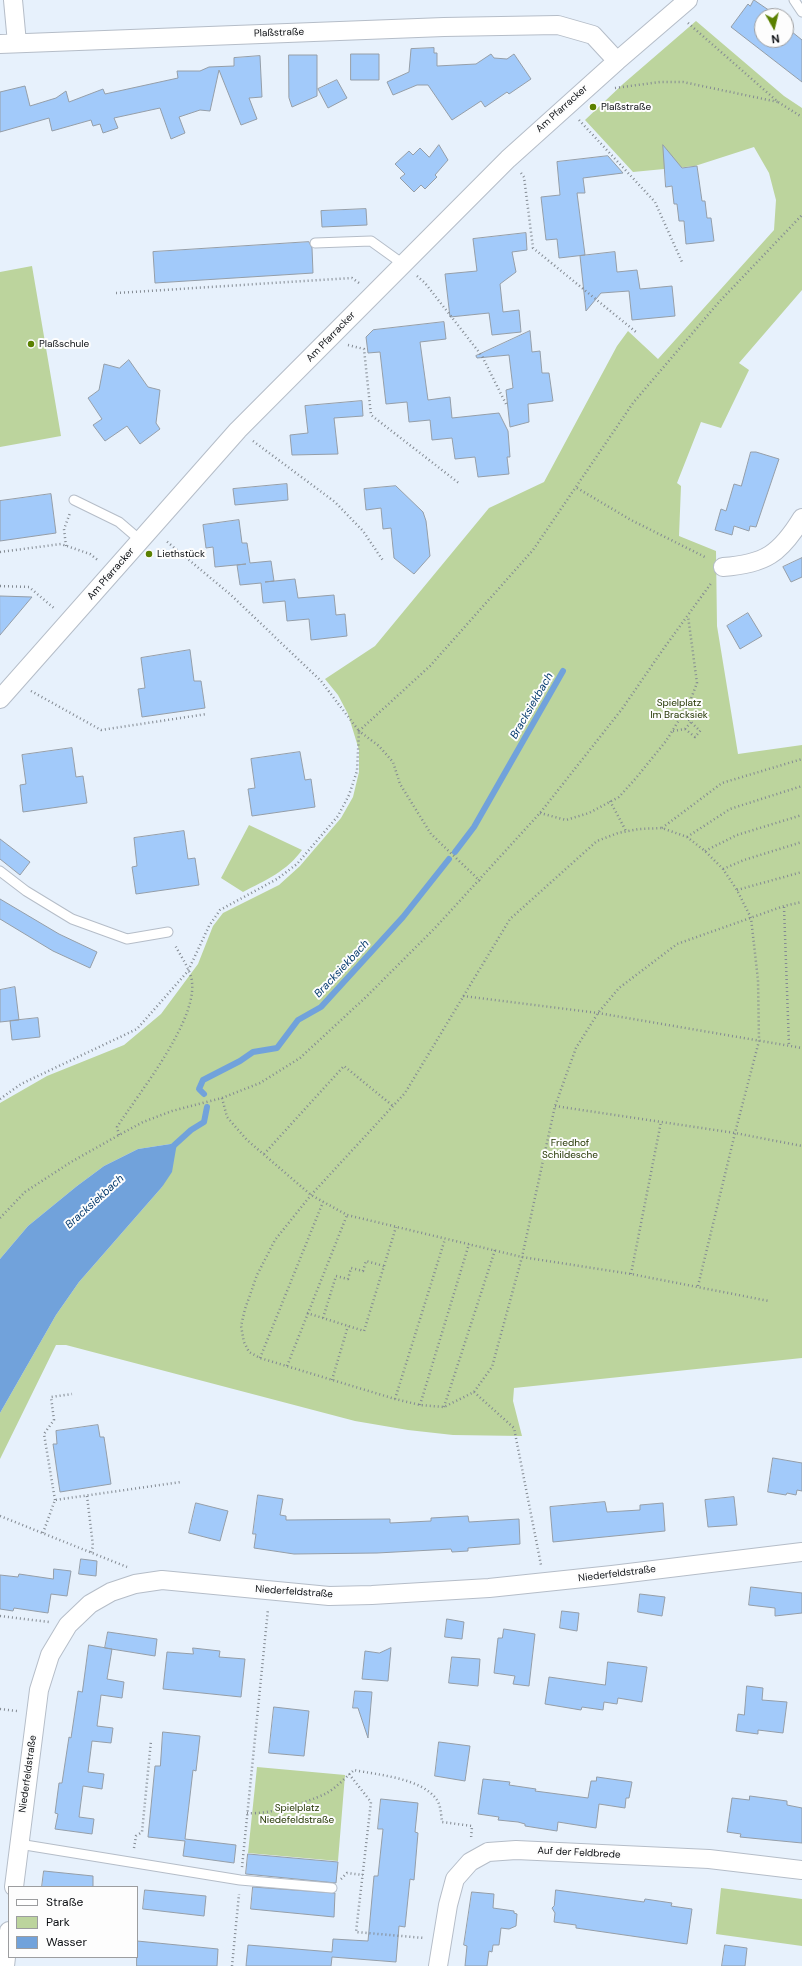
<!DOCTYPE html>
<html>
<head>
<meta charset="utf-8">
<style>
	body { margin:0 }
	#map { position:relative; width:802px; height:1966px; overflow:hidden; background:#e7f1fc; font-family:"DM Sans",sans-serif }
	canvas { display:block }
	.legend { position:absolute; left:8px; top:1886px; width:130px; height:72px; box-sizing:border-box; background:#fdfdfd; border:1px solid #9c9d9f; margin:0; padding:5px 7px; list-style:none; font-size:12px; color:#0b0e12 }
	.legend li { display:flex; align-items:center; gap:8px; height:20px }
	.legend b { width:20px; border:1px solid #9c9d9f }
	.north { position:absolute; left:754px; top:8px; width:40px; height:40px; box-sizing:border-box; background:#fdfdfd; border:1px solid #9c9d9f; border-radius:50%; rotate:172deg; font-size:11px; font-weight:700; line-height:16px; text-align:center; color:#0b0e12 }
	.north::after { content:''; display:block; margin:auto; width:14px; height:18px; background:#5a8000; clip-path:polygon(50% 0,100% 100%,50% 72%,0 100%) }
</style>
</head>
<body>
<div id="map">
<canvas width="802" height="1966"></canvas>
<ul class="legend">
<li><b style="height:5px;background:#fff"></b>Straße</li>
<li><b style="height:11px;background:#bcd49d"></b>Park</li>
<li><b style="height:11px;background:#71a2db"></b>Wasser</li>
</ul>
<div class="north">N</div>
</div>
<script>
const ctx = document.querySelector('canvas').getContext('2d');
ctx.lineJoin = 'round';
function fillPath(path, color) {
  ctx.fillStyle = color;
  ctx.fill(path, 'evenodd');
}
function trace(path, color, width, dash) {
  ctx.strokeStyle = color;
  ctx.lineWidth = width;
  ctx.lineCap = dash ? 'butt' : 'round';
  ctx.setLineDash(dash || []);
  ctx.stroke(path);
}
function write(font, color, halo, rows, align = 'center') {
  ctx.font = font + ' "DM Sans",sans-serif';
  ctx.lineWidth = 4;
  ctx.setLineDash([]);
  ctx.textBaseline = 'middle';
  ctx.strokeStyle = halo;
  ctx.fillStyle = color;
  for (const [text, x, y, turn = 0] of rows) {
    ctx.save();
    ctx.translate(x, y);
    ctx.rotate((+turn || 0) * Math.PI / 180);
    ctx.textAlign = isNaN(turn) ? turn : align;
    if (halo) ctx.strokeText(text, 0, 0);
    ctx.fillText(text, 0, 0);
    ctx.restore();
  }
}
fillPath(new Path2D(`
	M696,21L784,96L802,108V290L739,363L749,370L721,428L701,422L677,483L681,486L679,536L716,551L717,626L738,754L802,745V1358L514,1388L513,1401L522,1436L453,1435L408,1430L355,1421L66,1345H56L0,1459V1413L56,1315L79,1282L162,1187L177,1143L138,1149L104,1166L77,1186L28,1226L0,1259V1103L47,1076L124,1045L161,1014L198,964L213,926L223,913L279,885L300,866L341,818L353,797L359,772V750L348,714L338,695L325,679L375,646L489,508L544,482L617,346L628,331L658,359L774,230L776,200L769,173L754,147L695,166L633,172L585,120L623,84Z
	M32,266L61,436L0,447V272Z
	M249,825L302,850C287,871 266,880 243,892L221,878Z
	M257,1767L345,1775L338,1861L248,1853Z
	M721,1888L802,1899V1946L716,1934Z`), '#bcd49d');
fillPath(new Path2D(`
	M177,1143L172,1172L162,1187L79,1282L56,1315L0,1413V1259L28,1226L77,1186L104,1166L138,1149Z`), '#71a2db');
trace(new Path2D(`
	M455,852L474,827L563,671
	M204,1094L199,1089L203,1080L240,1061L253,1052L277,1048L298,1020L321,1007L403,917L449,859
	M170,1149L191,1130L204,1122L207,1107`), '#71a2db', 6);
const building = new Path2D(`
	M754,0L770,11L769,13L772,16H762V40H786V27L802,40V82L731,27L748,4L750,6Z
	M434,48V53H437V66L476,64L491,54L494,58L507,59L514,54L531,79L509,94L507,92L485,107L481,101L452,120L428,85H417L393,95L387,82L409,72L411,49Z
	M351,54H379V80H351Z
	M289,55H317V96L292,107L289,98Z
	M260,56L262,97L249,98L257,119L241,125L219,70L210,111L200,110L179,117L185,133L171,139L160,108L114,118L118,128L103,133L100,124L93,126L91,120L52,131L49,118L0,132V92L25,86L30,106L56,98L66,91L69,102L103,89L105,94L178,78L177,71H200L209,67L234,66V58Z
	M337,80L347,98L328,108L318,89Z
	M439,145L448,160L435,175L437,177L425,189L421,185L414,192L400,178L405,174L395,164L409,151L413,155L420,148L429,157Z
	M663,145L682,168L697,166L702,201H705L707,218H711L714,241L686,244L684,221H679L677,204H674L672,186L666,187Z
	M608,156L623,173L583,178L585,193H577L585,255L559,258L557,239L546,240L541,197L560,195L557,162Z
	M366,209L367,225L322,227L321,211Z
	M526,233L527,250L512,252L516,272L500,284L503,312L519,310L521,332L492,335L489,313L450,317L445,274L477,271L473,239Z
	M309,242L312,248L313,273L155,283L153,252Z
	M615,252L617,272L637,270L640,289L672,286L675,316L632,320L629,291L601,293L586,311L580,256Z
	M444,322L446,339L420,342L428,400L450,397L452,418L499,413L508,431L510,457H507L509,474L478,477L475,457L455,459L452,438L432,440L430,420L409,422L407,402L386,404L380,352L368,353L366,337L373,330Z
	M530,331L532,352L540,351L542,373H549L553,401L528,404L529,422L510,427L506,390L513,388L509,355L477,358L476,356Z
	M129,360L148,387L160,390L156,423L160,429L140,444L127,426L105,441L93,425L102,419L88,398L99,390L104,364L119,368Z
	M362,401L363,416L334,418L338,454L292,455L290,435L308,433L305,406Z
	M751,452H756L779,459L756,527L750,526L749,531L734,526L732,535L715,530L721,509L726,511L734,484L741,486Z
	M287,484L288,500L235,505L233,489Z
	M396,486L423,512L426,521L430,556L414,574L394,558L391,528L383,529L381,508L366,510L364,489Z
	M51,494L56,533L0,541V501Z
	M239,520L242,543H247L250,563L271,561L274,581L265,582L295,579L298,598L334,595L336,615L345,614L347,636L311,640L309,619L287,621L285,601L263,603L261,583L240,585L237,565L246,564L215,567L213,547L206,548L203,525Z
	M802,558V577L791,582L783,567Z
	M0,596L32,597L0,635Z
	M748,613L762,636L740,649L727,626Z
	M190,650L194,681H201L205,708L142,717L138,689L145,688L141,658Z
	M72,748L76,777L83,776L87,803L23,812L20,785L26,784L22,755Z
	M300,752L305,780L311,779L315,807L252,816L248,789L255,788L251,759Z
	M184,831L188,859L195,858L199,885L136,894L132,867L137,866L134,838Z
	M0,839L30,862L20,875L0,859Z
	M0,899L59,934L97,952L90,968L53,951L0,919Z
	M15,987L19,1020L0,1022V990Z
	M38,1018L40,1037L12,1040L10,1021Z
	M98,1425L100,1437H104L111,1484L60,1492L53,1444H57L56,1431Z
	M773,1458L802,1463V1491L797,1490L796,1495L787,1493L786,1495L768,1492Z
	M258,1495L283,1499L280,1515L286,1516V1520L390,1519V1523L431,1521V1518L468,1516L469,1522L519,1519L520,1544L468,1548V1551L452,1552L451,1549L377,1553L294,1554L254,1548L256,1534H253Z
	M734,1497L737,1525L708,1527L705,1500Z
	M605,1502L607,1512L640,1510V1505L663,1503L665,1531L553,1542L550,1507Z
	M196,1503L228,1511L220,1541L189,1533Z
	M81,1559L97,1561L96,1576L79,1574Z
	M54,1569L71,1571L67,1596L51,1594L48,1613L14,1608L13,1611L0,1609V1575L18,1577L19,1574L53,1579Z
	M751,1587L802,1593V1613L775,1616V1608L749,1605Z
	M640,1594L665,1597L662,1616L638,1612Z
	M562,1611L579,1613L577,1631L560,1628Z
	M447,1619L464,1622L462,1639L445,1637Z
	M504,1629L535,1634L529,1686L513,1684L515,1676L494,1673L498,1638H502Z
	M108,1632L157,1639L155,1656L105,1648Z
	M89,1645L112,1649L107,1679L124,1682L122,1698L101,1695L97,1726L113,1728L111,1743L92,1741L88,1772L104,1774L102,1789L83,1786L79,1817L94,1819L92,1834L55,1829L58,1814L55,1813L59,1783H62L69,1737L71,1738L78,1691L82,1692Z
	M193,1648L220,1651L219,1657L245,1659L241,1697L163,1689L167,1652L193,1654Z
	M391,1648L388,1681L362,1679L365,1651L379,1653Z
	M452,1657L480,1659L478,1686L449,1683Z
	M608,1662L647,1667L642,1702L618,1698L617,1704L604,1702L603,1710L582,1707L581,1710L545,1704L549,1677L605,1685Z
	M747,1686L763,1688L762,1700L787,1702L783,1733L758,1730V1734L736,1731L738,1714L744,1715Z
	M355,1691L372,1692L368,1738L358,1708H353Z
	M274,1707L309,1711L304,1756L269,1753Z
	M163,1732L200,1736L196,1771L193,1770L185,1839L236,1845L234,1863L183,1856L185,1841L148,1837L155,1766H160Z
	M439,1742L470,1746L465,1781L435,1776Z
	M597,1777L632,1782L629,1798H626L625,1808L599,1804L596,1828L558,1822L557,1831L525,1826V1824L518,1822L498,1820L499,1817L478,1814L483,1779L510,1782L509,1785L536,1789L535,1791L588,1798L591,1781H596Z
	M750,1796L787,1801V1805L802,1808V1843L740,1837L741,1834L727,1832L732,1798L749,1800Z
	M381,1799L418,1803L415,1832L418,1833L414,1880L410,1879L405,1927L399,1926L396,1962L332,1957L331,1966H246L248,1945L332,1952L333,1939L368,1941L374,1876H378L383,1829H378Z
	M248,1854L338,1862L336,1883L246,1874Z
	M44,1871L93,1876V1887H42Z
	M253,1887L335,1893L334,1917L251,1909Z
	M145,1890L206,1896L204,1916L143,1909Z
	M556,1890L644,1902L645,1899L672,1903L671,1906L692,1909L687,1944L576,1928V1925L554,1922L555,1913L552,1908L554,1906Z
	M472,1892L494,1894L493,1908L514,1911V1913L517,1914L516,1926L509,1929L501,1928L499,1945H493L492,1952L489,1951L487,1966H465L467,1946L464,1945Z
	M137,1941L218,1949L217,1966H137Z
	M725,1945L747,1948L745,1966H722Z`);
fillPath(building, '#a2cafa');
trace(building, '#959ea8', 1);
const service = new Path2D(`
	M794,0L802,12
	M315,243L371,241L403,264
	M74,500L119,522L140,540
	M0,871L26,891L72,919L127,939L168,932
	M19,1844L240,1880L332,1888`);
const minor = new Path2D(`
	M13,0L17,43
	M0,44L444,27L558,25L593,35L617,61
	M723,567C765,564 780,554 802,518
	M0,699L238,430L508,159L617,61L688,0
	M14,1887L39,1690L50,1655L68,1625L90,1604L111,1592L135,1584L162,1580L329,1596L372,1595L489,1588L612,1575L802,1552
	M5,1966L9,1931
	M438,1966L448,1905L455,1879L470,1862L488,1852L516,1850L709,1859L802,1870`);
trace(service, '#b5bdc8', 11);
trace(minor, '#b5bdc8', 20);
trace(new Path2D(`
	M688,23L778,102L802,117
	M615,88L660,82H683L778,102
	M579,120L655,202L682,262
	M521,173L524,177L533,248L636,332
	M417,276L425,283L482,356L506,404
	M116,293L352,278L359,283
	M348,345L364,349L371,415L460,484
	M253,441L335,502L363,531L384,562
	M577,488L631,520L707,558
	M66,546L64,529L70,513
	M0,552L61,544L90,554L99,561
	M0,586L29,587L55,609
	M31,691L101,730L207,714
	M683,714L700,731
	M685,729L695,737L701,730
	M673,731L685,729L692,721
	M610,801L626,831
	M540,813L566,820L589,813L619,797L636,778L666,741L689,704L697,683L688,616
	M662,828L722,783L802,759
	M687,837L730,809L802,786
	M705,851L737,835L802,815
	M723,869L744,860L802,842
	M480,881L431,834L400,784L393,762L379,746L359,731L430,666L533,550L633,403L719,302L802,215
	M737,890L802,872
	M784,907L789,1046
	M463,996L598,1013L802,1048
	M222,1098L227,1117L247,1140L311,1195L347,1215L522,1257L631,1274L769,1301
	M0,1099L21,1084L137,1029L188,971L209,926L220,910L277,879L297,864L338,816L349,795L357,771L359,731L321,681L231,595L165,540
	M555,1106L735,1133L802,1146
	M119,1135L117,1127C138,1094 202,1016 191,977C188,966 180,955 175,945
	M264,1154L344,1066L393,1106
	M0,1218L25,1192L71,1162L119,1135L143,1122L172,1111L222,1098L260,1083L300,1058L366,997L435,928L540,813L622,709L664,648L712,582
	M631,1274L661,1122
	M698,1286L735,1133L759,1041L758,980L751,918L737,890L723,869L705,851L687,837L662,828L639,829L618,833L597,841L510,919L405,1093L311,1195L275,1240L257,1275L245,1309L241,1326L244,1342L249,1352L260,1358L395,1399L420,1405L444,1407L474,1392L492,1367L522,1257L555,1106L576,1048L598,1013L619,988L677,944L784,906L802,902
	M307,1313L364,1331L396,1227
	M323,1318L336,1276L348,1279L351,1268L363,1271L366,1261L384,1266
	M260,1358L323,1202
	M287,1366L347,1215
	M332,1380L348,1326
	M474,1392L514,1428L541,1565
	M395,1399L445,1239
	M420,1405L469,1244
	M444,1407L495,1250
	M87,1496L93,1546L91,1553
	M55,1500L44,1434L54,1420L51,1397L72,1394
	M0,1516L127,1567
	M43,1533L55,1500L181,1482
	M0,1616L49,1622
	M0,1709L17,1711
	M349,1774L371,1802L356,1932L424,1938
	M247,1813C269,1815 305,1803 325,1794C335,1789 345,1778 354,1770C378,1775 422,1778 437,1800C441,1806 441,1815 442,1822L472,1826L471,1839
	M134,1848L136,1836L142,1832L151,1741
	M242,1867L268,1609
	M341,1879L347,1873L363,1875
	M232,1966L239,1894`), '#838a92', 2.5, [1, 3]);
trace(service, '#fff', 9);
trace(minor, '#fff', 18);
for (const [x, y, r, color] of [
	[593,107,4,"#5a8000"],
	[31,344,4,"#5a8000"],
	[149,554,4,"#5a8000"]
]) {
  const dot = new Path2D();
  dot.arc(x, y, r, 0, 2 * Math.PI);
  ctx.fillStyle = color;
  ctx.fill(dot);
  trace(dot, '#fdfdfd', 1.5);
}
write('10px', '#0b0e12', '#fdfdfd', [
	["Plaßstraße",279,33,-2],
	["Am Pfarracker",562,109,-42],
	["Am Pfarracker",331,337,-46],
	["Am Pfarracker",111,574,-49],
	["Niederfeldstraße",617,1574,-7],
	["Niederfeldstraße",294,1592,4],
	["Niederfeldstraße",28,1774,-82],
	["Auf der Feldbrede",579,1853,3]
]);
write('10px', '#0b0e12', '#fdfdfd', [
	["Plaßstraße",601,107],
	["Plaßschule",39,344],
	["Liethstück",157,554]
], 'left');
write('10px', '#243602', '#fdfdfd', [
	["Spielplatz",679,703],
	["Im Bracksiek",679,715],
	["Friedhof",570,1143],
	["Schildesche",570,1155],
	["Spielplatz",297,1808],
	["Niedefeldstraße",297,1820]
]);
write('italic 11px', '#03396d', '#fdfdfd', [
	["Bracksiekbach",532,706,-60],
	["Bracksiekbach",342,969,-47],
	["Bracksiekbach",95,1202,-42]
]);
</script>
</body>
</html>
